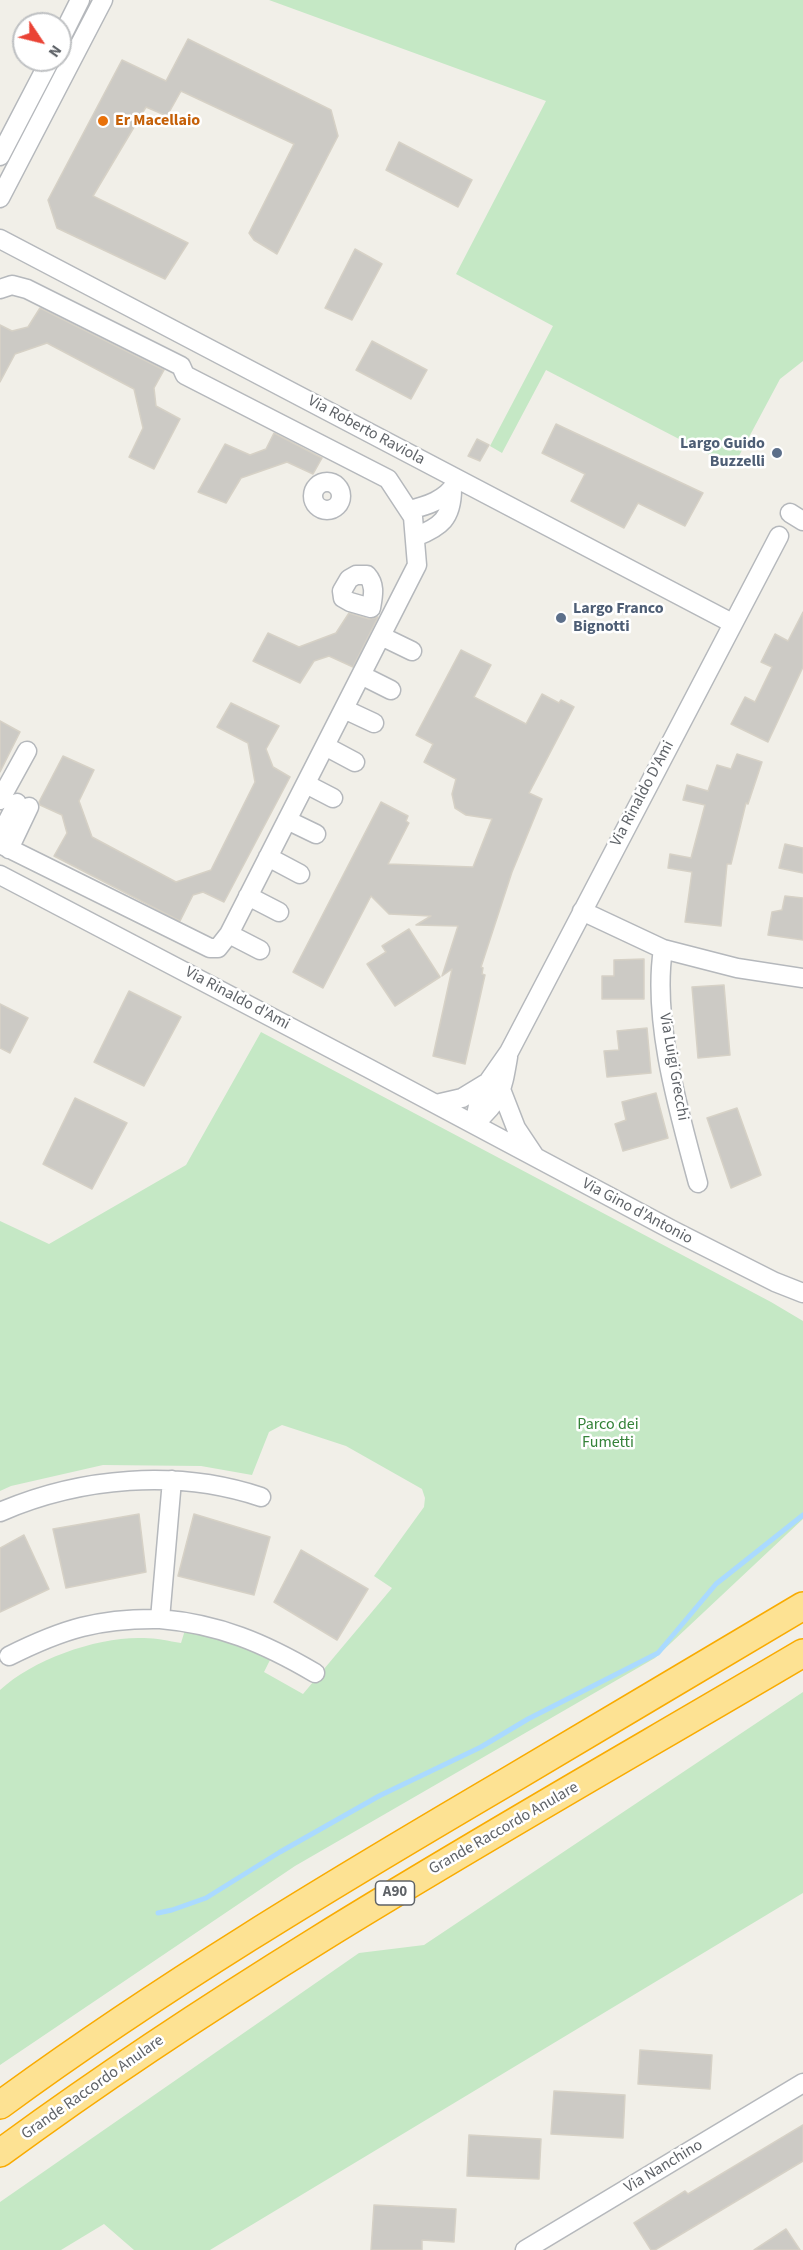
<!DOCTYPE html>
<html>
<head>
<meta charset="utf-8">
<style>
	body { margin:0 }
	#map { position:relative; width:803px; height:2250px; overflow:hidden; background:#f1efe8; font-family:"Source Sans 3",sans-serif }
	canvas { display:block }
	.north { position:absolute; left:12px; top:12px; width:60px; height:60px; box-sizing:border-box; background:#fff; border:2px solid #bfc1c3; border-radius:50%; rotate:125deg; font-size:16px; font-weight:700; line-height:24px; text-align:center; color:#5f6368 }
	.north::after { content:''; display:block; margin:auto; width:21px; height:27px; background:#ea4335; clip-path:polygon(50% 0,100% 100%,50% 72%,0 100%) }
</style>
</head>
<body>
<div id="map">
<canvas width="803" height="2250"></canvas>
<div class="north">N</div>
</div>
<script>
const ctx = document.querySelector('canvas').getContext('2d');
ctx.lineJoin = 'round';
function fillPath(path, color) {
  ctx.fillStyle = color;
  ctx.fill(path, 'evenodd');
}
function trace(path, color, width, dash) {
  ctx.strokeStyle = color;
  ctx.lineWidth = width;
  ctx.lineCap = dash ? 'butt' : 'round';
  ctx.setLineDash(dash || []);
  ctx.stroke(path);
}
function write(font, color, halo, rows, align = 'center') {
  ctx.font = font + ' "Source Sans 3",sans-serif';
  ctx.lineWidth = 5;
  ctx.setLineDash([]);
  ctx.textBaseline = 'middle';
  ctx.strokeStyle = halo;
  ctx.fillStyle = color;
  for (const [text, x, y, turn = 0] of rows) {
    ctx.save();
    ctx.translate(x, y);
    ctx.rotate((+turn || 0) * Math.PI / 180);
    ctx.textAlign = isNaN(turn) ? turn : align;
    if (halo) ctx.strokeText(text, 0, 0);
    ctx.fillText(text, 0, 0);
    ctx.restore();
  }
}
fillPath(new Path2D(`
	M269,0H803V361L780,379L733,467L546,370L502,453L490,446L553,326L456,274L546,101Z
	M261,1032L771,1302L803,1321V1519L655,1658L295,1866L0,2065V1690C33,1659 99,1636 144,1638C156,1638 169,1641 181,1643L185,1630L215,1635L271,1658L264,1672L303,1694L392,1588L374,1576L424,1507L425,1498L422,1489L346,1446L282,1425L269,1432L252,1475L201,1466L103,1465L11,1486L0,1491V1221L49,1244L186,1165Z
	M803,1692V1893L210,2250H134L104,2224L61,2250H0V2202L359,1953L424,1945Z`), '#c5e8c5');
trace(new Path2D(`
	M158,1913L172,1910L206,1898L280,1852L379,1796L481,1747L528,1719L658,1653L716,1584L803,1515`), '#aadaff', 5);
const building = new Path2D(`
	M188,39L331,110L338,136L277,254L254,240L249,233L294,144L181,91L167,116L146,107L93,196L188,243L165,279L57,228L48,200L122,60L166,81Z
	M399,142L472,180L458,207L386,170Z
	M355,249L382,264L352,320L325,308Z
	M40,308L164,370L154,388L156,406L180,419L154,469L129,457L143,428L134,389L47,343L15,354L0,382V325L12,331L28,327Z
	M372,341L427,370L411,399L356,370Z
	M556,424L703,493L685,526L638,503L624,528L571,501L585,474L542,453Z
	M274,433L322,458L313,474L287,462L241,478L226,503L198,492L225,444L250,455L266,449Z
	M477,439L489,445L480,461L468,456Z
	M803,612V667L768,742L731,724L745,697L755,702L772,667L761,662L775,634L788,641Z
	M349,613L369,619L378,617L353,667L329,656L314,661L300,683L253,661L268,633L299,647L336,633Z
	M461,650L491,665L474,697L526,724L542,694L559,703L561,700L574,707L529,793L542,799L512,872L481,967L483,968L482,974L485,975L465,1064L433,1056L452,969L442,976L458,926L416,925L431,916L389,914L371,896L323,988L293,972L381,802L408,816L406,821L409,823L388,864L473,867L492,819L466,815L455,808L452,794L456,779L424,762L433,744L416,735Z
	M231,703L279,726L266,749L273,767L290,777L224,902L203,892L193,895L180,921L54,856L67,833L62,815L40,805L39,802L63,756L94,770L79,801L92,837L176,882L211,870L255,782L248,743L217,727Z
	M0,721L20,732L0,772Z
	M737,754L762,762L748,804L746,803L731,864H727L721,926L685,922L692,872L668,868L670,854L691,858L705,805L683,800L687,785L708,791L717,765L731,769Z
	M785,844L803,848V873L779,868Z
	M785,896L803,898V940L768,935L772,912L782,910Z
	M409,929L440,977L395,1006L367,964L386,952L382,946Z
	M644,959V999H602V976H614V960Z
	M724,985L730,1055L698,1058L692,987Z
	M129,991L181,1017L144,1086L94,1062Z
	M0,1004L28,1018L10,1053L0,1048Z
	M647,1028L651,1073L607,1077L604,1051L619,1050L617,1031Z
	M656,1093L668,1138L623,1151L615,1124L626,1120L622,1102Z
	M75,1098L127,1123L92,1189L43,1164Z
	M737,1108L761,1175L731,1188L707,1118Z
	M139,1514L146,1572L66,1588L53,1529Z
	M194,1514L270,1537L254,1595L178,1576Z
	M24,1535L49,1589L0,1612V1548Z
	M301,1550L368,1589L337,1640L274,1602Z
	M640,2050L712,2055L710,2089L638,2084Z
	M554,2091L625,2095L623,2138L551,2134Z
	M803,2125V2161L655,2250H651L634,2223L685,2191L688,2194Z
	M469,2135L541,2139L539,2179L467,2176Z
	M374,2205L456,2209L454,2242L422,2240V2250H371Z
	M786,2229L800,2250H754Z`);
fillPath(building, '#cccac5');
trace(building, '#d6d1c6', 1.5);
const minor = new Path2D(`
	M60,40L80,0
	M0,156L50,60
	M0,198L103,0
	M0,239L732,623
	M0,289L12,285L27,289L181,366L185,375L388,479L413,517L417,565L229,934L218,948H210L0,844
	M313 496a14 14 0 1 1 28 0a14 14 0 1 1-28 0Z
	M409,510C426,506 446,500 455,484
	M790,513L803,521
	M415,537C441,527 452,518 452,489
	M356,575H367C376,585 373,596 371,608L350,602L343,598L342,591L349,579Z
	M381,636L412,651
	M361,675L391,690
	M344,709L374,723
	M325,746L355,762
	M306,784L333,798
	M0,800L27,751
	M287,820L316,834
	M0,836L17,803
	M9,849L29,807
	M268,857L300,874
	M0,875L368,1068L674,1231L775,1282L803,1293
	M248,896L279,912
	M582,911L663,949L737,968L803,978
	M229,934L260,950
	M663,949C652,1022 679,1112 698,1183
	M502,1092L516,1128L534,1155
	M436,1104L462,1098L485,1084
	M474,1124L481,1092L509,1052L779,536
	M474,1124C501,1100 502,1092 508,1057
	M0,1512C81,1477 177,1469 261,1497
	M160,1619C219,1624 264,1643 315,1673
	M9,1656C63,1629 99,1618 160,1619L172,1480
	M525,2250L803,2083`);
const highway = new Path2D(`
	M0,2105C161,1987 333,1884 505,1783C604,1724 704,1665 803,1606
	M0,2153C254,1966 532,1813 803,1653`);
trace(minor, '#b5b8bc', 21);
trace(highway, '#f9ab00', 30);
trace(minor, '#fff', 18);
trace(highway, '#fde293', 27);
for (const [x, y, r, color] of [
	[103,121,6,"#e8710a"],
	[777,453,6,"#5c6f8a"],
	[561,618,6,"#5c6f8a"]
]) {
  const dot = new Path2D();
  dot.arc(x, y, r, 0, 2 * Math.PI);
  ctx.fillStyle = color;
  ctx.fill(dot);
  trace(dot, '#fff', 2);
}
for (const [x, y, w] of [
	[395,1893,39]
]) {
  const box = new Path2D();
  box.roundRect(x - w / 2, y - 12, w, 24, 4.5);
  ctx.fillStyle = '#fff';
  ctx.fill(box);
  trace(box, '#5f6368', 1.5);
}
write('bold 15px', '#5f6368', null, [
	["A90",395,1893]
]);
write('bold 16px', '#c56008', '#fff', [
	["Er Macellaio",115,121]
], 'left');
write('16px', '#5f6368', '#fff', [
	["Via Roberto Raviola",366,431,28],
	["Via Rinaldo D'Ami",643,794,-62],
	["Via Rinaldo d'Ami",237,999,28],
	["Via Luigi Grecchi",673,1067,80],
	["Via Gino d'Antonio",637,1212,28],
	["Grande Raccordo Anulare",504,1829,-30],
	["Grande Raccordo Anulare",93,2088,-35],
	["Via Nanchino",664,2167,-31]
]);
write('bold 16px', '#4e5e75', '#fff', [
	["Largo Guido",765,444],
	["Buzzelli",765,462],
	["Largo Franco",573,609,"left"],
	["Bignotti",573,627,"left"]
], 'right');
write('16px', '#348238', '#fff', [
	["Parco dei",608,1425],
	["Fumetti",608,1443]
]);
</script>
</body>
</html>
